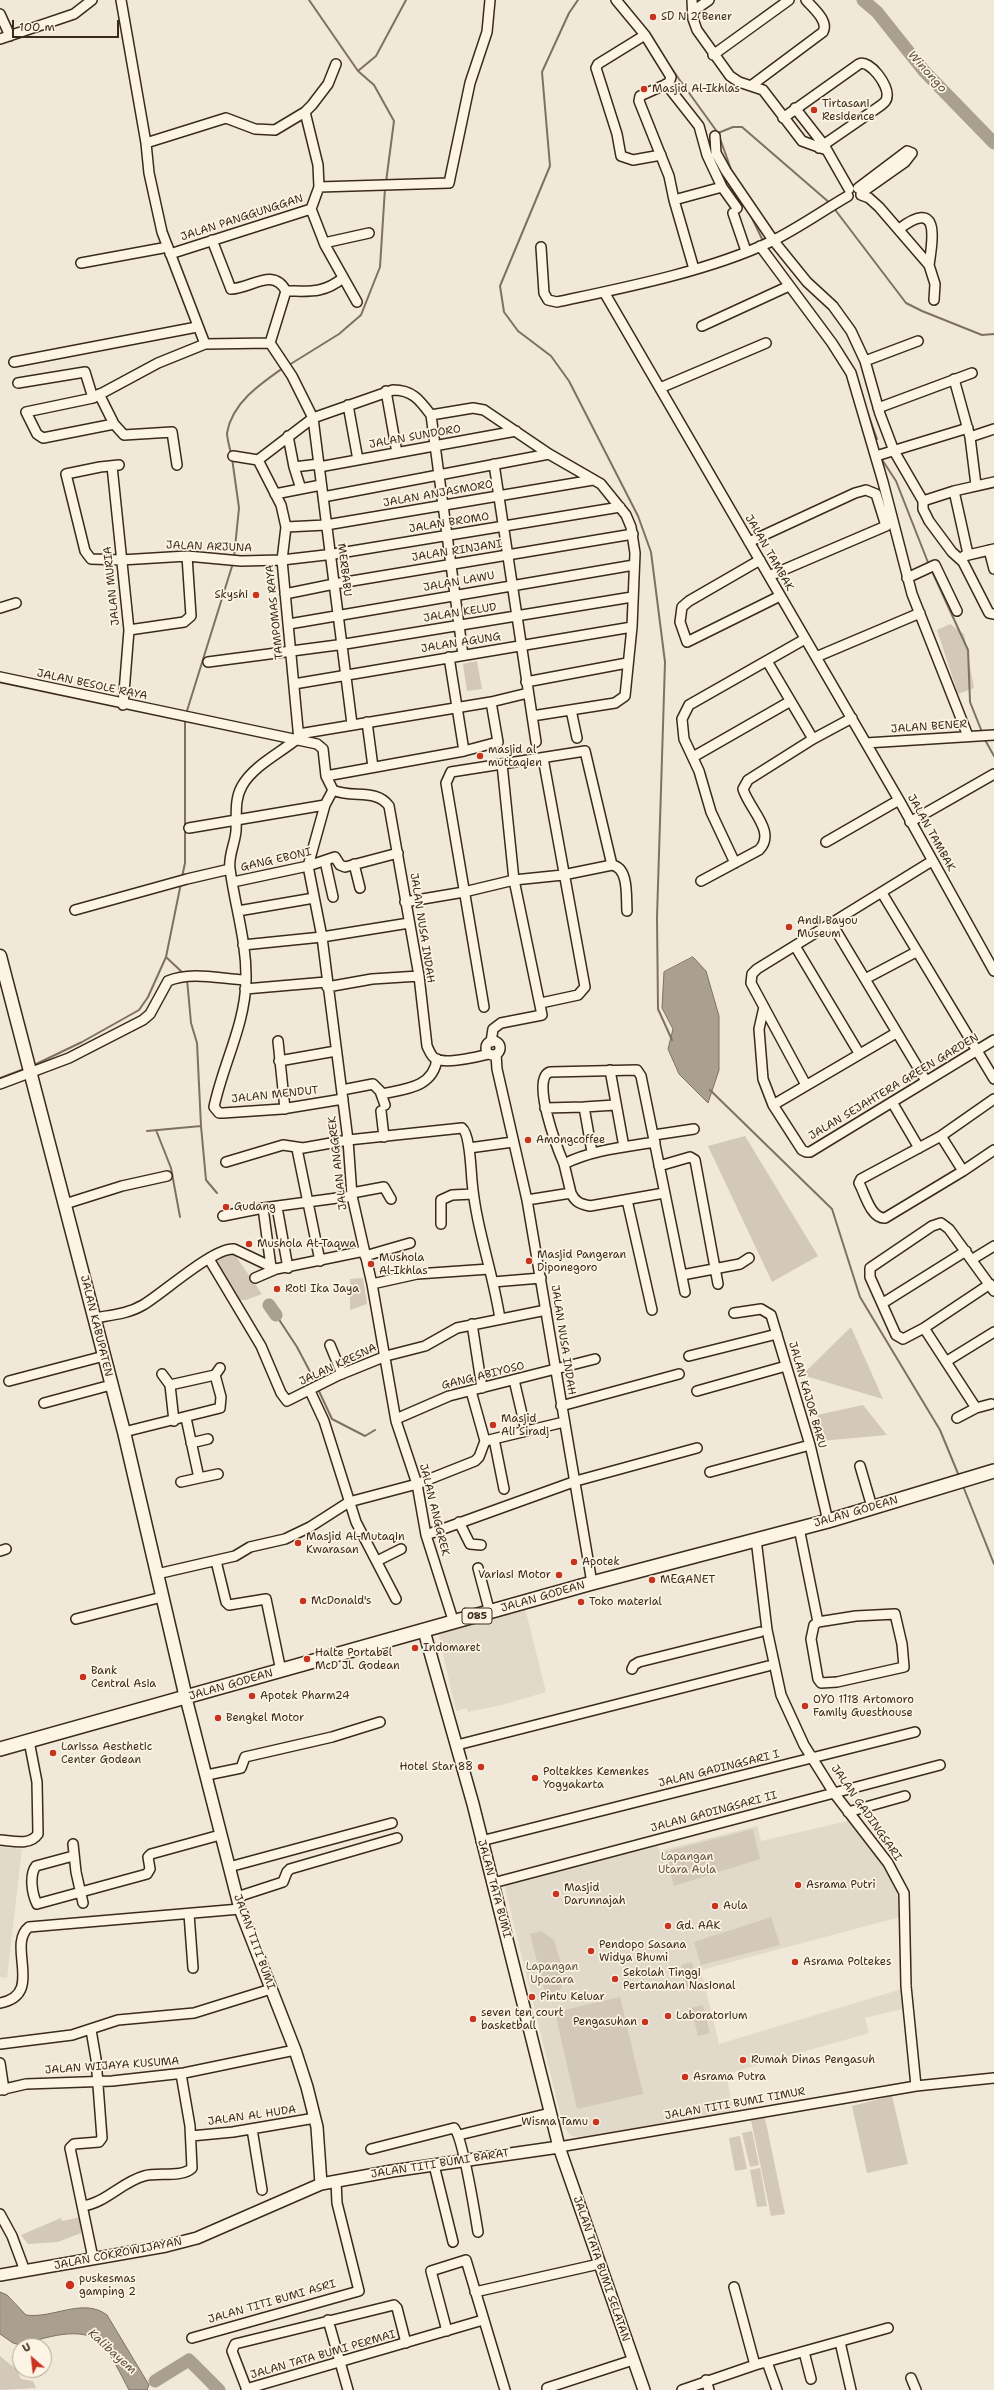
<!DOCTYPE html>
<html>
<head>
<meta charset="utf-8">
<style>
	body { margin:0 }
	#map { position:relative; width:994px; height:2390px; overflow:hidden; background:#f0e9d9; font-family:"Shantell Sans",sans-serif }
	canvas { display:block }
	.north { position:absolute; left:12px; top:2338px; width:40px; height:40px; box-sizing:border-box; background:#fcf5e5; border:1px solid #afa495; border-radius:50%; rotate:332deg; font-size:11px; font-weight:700; line-height:16px; text-align:center; color:#3b2a1e }
	.north::after { content:''; display:block; margin:auto; width:14px; height:18px; background:#c8321e; clip-path:polygon(50% 0,100% 100%,50% 72%,0 100%) }
	.scale { position:absolute; left:12px; top:20px; width:107px; height:18px; box-sizing:border-box; border:2px solid #3b2a1e; border-top:0; padding-left:5px; font-size:12px; line-height:14px; white-space:nowrap; color:#3b2a1e; -webkit-text-stroke:3px #fcf5e5; paint-order:stroke }
</style>
</head>
<body>
<div id="map">
<canvas width="994" height="2390"></canvas>
<div class="north">U</div>
<div class="scale">100 m</div>
</div>
<script>
const ctx = document.querySelector('canvas').getContext('2d');
ctx.lineJoin = 'round';
function fillPath(path, color) {
  ctx.fillStyle = color;
  ctx.fill(path, 'evenodd');
}
function trace(path, color, width, dash) {
  ctx.strokeStyle = color;
  ctx.lineWidth = width;
  ctx.lineCap = dash ? 'butt' : 'round';
  ctx.setLineDash(dash || []);
  ctx.stroke(path);
}
function write(font, color, halo, rows, align = 'center') {
  ctx.font = font + ' "Shantell Sans",sans-serif';
  ctx.lineWidth = 3.5;
  ctx.setLineDash([]);
  ctx.textBaseline = 'middle';
  ctx.strokeStyle = halo;
  ctx.fillStyle = color;
  for (const [text, x, y, turn = 0] of rows) {
    ctx.save();
    ctx.translate(x, y);
    ctx.rotate((+turn || 0) * Math.PI / 180);
    ctx.textAlign = isNaN(turn) ? turn : align;
    if (halo) ctx.strokeText(text, 0, 0);
    ctx.fillText(text, 0, 0);
    ctx.restore();
  }
}
fillPath(new Path2D(`
	M525,1608L546,1692L502,1705L468,1712L467,1708L456,1711L438,1632Z
	M861,1818L889,1859L884,1864L899,1899L900,1917L701,1970L719,2044L905,1988L906,2008L865,2018L869,2033L726,2074L733,2111L622,2132L582,2138L571,2136L563,2125L504,1884L657,1841L659,1851L757,1826L761,1841Z
	M0,1847L22,1849L7,1978L0,1977Z`), '#e1d9c9');
fillPath(new Path2D(`
	M950,624L964,634L974,688L958,694L937,630Z
	M477,661L482,689L467,691L463,664Z
	M745,1136L818,1256L772,1282L708,1146Z
	M233,1252L262,1294L246,1300H238L214,1261Z
	M363,1278L367,1304L350,1310V1279Z
	M851,1327L883,1399L802,1375Z
	M863,1405L887,1435L821,1441L817,1415Z
	M753,1829L760,1859L674,1886L664,1852Z
	M771,1917L780,1945L701,1965L694,1942Z
	M541,1931L554,1940L566,1979L559,1991L546,1995L530,1934Z
	M692,1962L698,1985L687,1988L681,1965Z
	M620,1997L643,2094L577,2109L555,2012Z
	M703,2005L710,2033L698,2036L691,2008Z
	M892,2096L908,2164L867,2173L852,2106Z
	M765,2118L785,2214L771,2216L751,2120Z
	M752,2131L759,2165L750,2167L742,2133Z
	M740,2136L747,2169L735,2171L729,2138Z
	M760,2168L767,2206L757,2207L750,2170Z
	M81,2217V2233L58,2242L28,2244L21,2235L61,2218L62,2221Z
	M0,2356L17,2370L21,2379L33,2381L36,2388L0,2390Z`), '#d2c9ba');
const water = new Path2D(`
	M693,957L706,971L719,1016V1070L708,1103L679,1074L668,1049L673,1029L662,1008L664,972Z
	M0,2292L7,2295L26,2315C53,2319 83,2297 107,2315L149,2385L147,2390H129C121,2375 113,2357 102,2345C84,2323 42,2339 20,2345L13,2343L0,2334Z`);
fillPath(water, '#aaa091');
trace(water, '#7e7163', 1);
trace(new Path2D(`
	M309,0L358,71L376,56L406,0
	M578,0L569,13L542,72L550,166L500,286L504,312L518,331L551,356L569,381L638,516L651,552L665,662L657,917L658,1009L672,1040
	M622,0L628,7
	M666,61L718,133L732,172
	M358,71L374,85L394,121L386,182
	M718,133L733,127H742L831,204
	M833,207L906,303L922,311L982,335L994,334
	M749,212L764,243
	M816,314L849,363
	M289,365L339,334L361,315L380,267L385,188
	M868,414L877,439
	M231,454C230,448 227,439 227,433C232,403 260,384 283,368
	M232,458L239,508L234,557
	M881,458L896,481L929,565
	M931,569L968,650L970,702L982,732
	M186,714L233,563
	M984,738L994,756
	M182,877L185,863V718
	M166,957L184,974
	M32,1066L82,1042L139,1010L148,997L166,957L181,883
	M0,1078L24,1069
	M710,1090L832,1209L860,1297L940,1430L959,1476
	M201,1126L206,1180L217,1193
	M156,1130L171,1168L180,1217
	M147,1131L201,1126L197,1043L191,1023L187,979
	M276,1315L297,1347L316,1383
	M318,1389L332,1419L365,1436L375,1430
	M963,1486L994,1564`), '#7e7163', 2);
trace(new Path2D(`
	M863,0L877,12L924,71L994,143
	M269,1305L276,1315
	M155,2381L189,2360L219,2390`), '#aaa091', 13);
const minor = new Path2D(`
	M121,0L146,143L149,173L162,232L205,344
	M616,0L645,35L671,77L669,83L640,96L639,101L669,176L674,200L694,269
	M692,0L693,19L697,30L730,76L739,82L763,90L802,141L824,149
	M692,12L709,0
	M0,14L10,36
	M645,35L598,64L596,68L617,134L621,156L633,160L661,155
	M0,39L74,14L92,0
	M713,55L789,0
	M666,84L699,126L707,155L722,187L737,208
	M752,85L823,32C829,21 813,8 806,0
	M795,108L824,145L849,189
	M305,112L318,165L319,187
	M783,118L859,64C870,59 889,86 887,96C887,101 884,103 880,106L819,148
	M715,136L716,153L726,171L773,240L807,282L833,306L851,331L865,361L880,414L894,451L923,501L954,491L994,482
	M146,143L226,118L255,129L275,130L305,112L312,105L328,84L336,64
	M858,188L907,151L912,153L905,162L861,193
	M861,195L869,198L879,207L929,265L935,284L934,300
	M674,200L722,187
	M311,209L325,245L357,302
	M733,213L746,251
	M899,229C940,198 933,238 929,265
	M212,240L231,289C252,288 273,267 286,291L270,343
	M324,243L369,233
	M760,246L832,343L851,373L883,482L912,594L968,736
	M541,247L544,293L548,300L557,302C623,288 709,271 770,242C797,229 822,211 848,196
	M170,254L311,209L319,187L449,183L470,83L487,32L490,0
	M81,263L168,247
	M286,291C309,291 323,294 343,278
	M604,292L899,800L994,971
	M702,326L789,286
	M865,361L918,341
	M14,362L197,327
	M954,379L970,437L976,485
	M18,383L85,372L93,398
	M660,388L766,343
	M386,391L397,453
	M99,394L114,424L124,435L172,432L177,465
	M348,405L358,460
	M878,408L972,373
	M431,415L473,408L484,410L549,454L601,484L626,515L631,527L635,553L632,627L625,696L615,703L532,716
	M114,424L43,438L37,434L26,412L93,398L158,363L205,344L270,343L292,376L313,418L352,724
	M288,436L294,467
	M970,437L994,429
	M233,456L258,460
	M876,456L968,428
	M494,464L536,742
	M119,465L100,467L66,474L85,551L91,559L121,560L187,556L241,561L282,560L334,554L620,507
	M112,466L129,630L123,705
	M319,467L516,431
	M301,489L294,467L319,464
	M954,491L968,554
	M275,494L321,485
	M323,497L549,454
	M923,501V509L929,521L952,552L963,562L989,613L994,614
	M286,527L326,525L593,480
	M749,542L855,493L866,490L876,494L886,526L769,576
	M989,550L994,569
	M964,556L994,549
	M760,560L689,601L682,607L680,622L687,642L780,596
	M907,578L935,565L957,611
	M285,594L334,584L633,534
	M0,608L16,603
	M289,624L634,565
	M129,630L184,622L191,616L187,556
	M449,657L464,751L498,742L491,702
	M816,657L920,613
	M767,661L813,739
	M208,662L345,644L632,597
	M0,677L317,744L323,749L326,776L333,790
	M526,682L627,663
	M294,684L632,627
	M571,710L577,738
	M367,722L373,767
	M299,734L491,702L528,693
	M297,739C280,753 253,766 242,786C234,800 237,815 236,831C235,844 228,856 230,869C235,907 247,942 246,981C245,1025 223,1064 214,1107L219,1113H223L282,1109L343,1099
	M299,740L282,560L286,527L281,505L258,460L313,418L393,390C412,390 419,399 431,415L463,655
	M866,743L994,735
	M693,757L789,702
	M326,776L464,751
	M333,790L325,805L308,866L322,937L348,1140L352,1196L372,1284L396,1421L417,1484L426,1535L454,1623
	M333,790C352,799 376,788 389,806L419,976L427,1046C429,1050 431,1057 436,1059C447,1064 477,1057 489,1054
	M910,822L994,774
	M189,828L325,805
	M826,842L899,800
	M325,861L333,897
	M735,863L711,812L699,771L684,739L682,719L689,705L805,639
	M354,864L360,888
	M701,881L759,850C777,832 749,809 743,789L748,780L813,739L852,718
	M233,882L308,866L335,857L340,865L345,867L398,853
	M882,893L994,1079
	M405,902L464,892L514,880L563,875L612,865C629,868 626,896 627,911
	M75,910L187,879L230,869
	M238,911L314,898
	M832,924L926,1081
	M243,945L322,937L409,923
	M795,946L859,1053
	M865,979L916,952
	M327,987L372,979L419,976
	M245,989L326,982
	M541,1003L578,995L585,987L543,758
	M484,1007L446,783L451,772L585,751L612,865
	M764,1007L759,1029L763,1079L773,1105L802,1150L806,1152H810L994,1040
	M278,1041L285,1109
	M486 1048a7 7 0 1 1 14 0a7 7 0 1 1-14 0Z
	M491,1042L493,1029L501,1023L542,1015L514,880L502,764
	M496,1054L497,1069L527,1200L592,1583
	M279,1061L336,1051
	M610,1070L624,1147
	M0,1084L69,1058L143,1020L150,1014L168,981C191,971 221,979 246,980
	M806,1085L751,983L752,974L757,969L932,861
	M342,1090L373,1084L380,1091L385,1105
	M382,1094C405,1089 433,1088 437,1059
	M994,1099L941,1136L861,1179L859,1183C865,1194 871,1219 885,1218L963,1171L994,1150
	M892,1102L919,1148
	M773,1105L896,1033
	M584,1107L615,1105
	M545,1108L584,1107L592,1152
	M381,1111L384,1137
	M654,1135L694,1129
	M941,1136L963,1171
	M469,1148L513,1142
	M297,1149L320,1261
	M226,1162L283,1145L303,1148L348,1140L462,1128C470,1134 471,1171 472,1181C476,1228 493,1272 500,1319
	M564,1164C558,1150 530,1078 550,1072L637,1070L641,1076L685,1292
	M659,1166L690,1157L695,1160L718,1284
	M352,1193L384,1187L391,1199
	M571,1193C575,1202 580,1204 590,1206L664,1193
	M527,1200L571,1193L564,1164C592,1150 624,1147 655,1142
	M627,1200L652,1310
	M65,1204L122,1186L167,1176
	M277,1207L288,1268
	M263,1208L271,1267
	M223,1216L263,1208L352,1196
	M441,1224V1200L452,1195L473,1194
	M365,1256L410,1243
	M976,1257L994,1246
	M209,1259L261,1346L281,1393L287,1401L339,1375L386,1356L425,1346L457,1328L546,1310
	M682,1275L740,1264L749,1258
	M255,1278L276,1269L364,1251
	M493,1282L541,1278
	M372,1284L417,1274L489,1269
	M883,1303L966,1251
	M734,1313L761,1309L771,1315L810,1445L828,1521
	M95,1318C111,1315 128,1314 143,1305C162,1294 214,1247 234,1249L276,1269
	M472,1324L482,1388
	M924,1328L990,1284
	M330,1345L342,1374
	M689,1356L777,1334
	M947,1361L994,1332
	M162,1374L170,1385
	M514,1380L526,1431
	M9,1381L104,1356
	M310,1391L324,1421L356,1522L396,1599
	M471,1391L485,1441
	M697,1391L786,1366
	M44,1403L111,1385
	M561,1406L679,1374
	M976,1408L924,1328L903,1339L896,1335L870,1277V1268L932,1226L941,1223L949,1229L994,1291
	M957,1418L976,1408L991,1404
	M396,1419L449,1396L595,1359
	M174,1421L170,1385L215,1375L220,1368
	M124,1432L220,1408L221,1397L215,1375
	M494,1439L504,1489
	M191,1443L208,1439
	M860,1466L872,1507
	M710,1472L810,1445
	M199,1478L218,1474
	M181,1482L199,1478L186,1418
	M459,1522L470,1544L481,1545
	M799,1528L818,1622L856,1616L895,1614L902,1644L904,1667L837,1682L821,1683L818,1679L811,1639L814,1625L818,1622
	M426,1535L576,1481L697,1448
	M756,1539L767,1630L781,1695L804,1745L834,1793L888,1863L904,1893L906,1986L916,2086
	M0,1551L6,1549
	M216,1561L226,1602L229,1605L266,1599L281,1671
	M377,1561L401,1549
	M478,1568L490,1613
	M157,1574L235,1556L250,1547L285,1539L310,1527L349,1502L417,1484L475,1461L479,1457L485,1441L564,1422
	M76,1619L162,1597
	M632,1669L634,1665L639,1662L760,1632
	M457,1745L768,1666
	M207,1775L241,1768L245,1757L332,1737L380,1722
	M848,1812L905,1796
	M0,1840C13,1841 30,1846 38,1834L37,1782L29,1741
	M481,1841L915,1732
	M73,1844L76,1872L83,1903
	M73,1856L36,1866C29,1875 32,1894 37,1904L147,1874L150,1869L148,1857L151,1854L220,1835
	M229,1867L392,1823
	M493,1883L940,1765
	M237,1897L283,1882L287,1872L290,1869L397,1838
	M189,1914L193,1968
	M0,2003C45,1995 6,1945 29,1927L240,1909
	M91,2030L96,2059L102,2138L99,2142L74,2144L70,2148L93,2258
	M0,2044L72,2035L118,2020L194,2013L271,1989
	M0,2063L4,2090
	M0,2090L26,2084L112,2081L184,2073L295,2050
	M252,2129L262,2190
	M459,2135L550,2113
	M191,2136L233,2132L315,2118
	M559,2147L916,2086L994,2078
	M371,2149L454,2128C463,2137 475,2214 478,2232
	M434,2165L453,2242
	M83,2206C105,2203 122,2182 144,2176C157,2172 182,2178 192,2168L190,2126L181,2074
	M0,2214L12,2236L25,2271
	M734,2287L755,2365
	M475,2292L599,2264
	M328,2320L348,2390
	M447,2331L431,2271L466,2260L505,2390
	M192,2338L359,2291L337,2203L336,2181
	M840,2342L851,2390
	M804,2352L811,2379
	M767,2362L777,2390
	M911,2378L916,2390
	M706,2380L709,2390
	M547,2388L633,2360
	M246,2389L483,2320
	M247,2390L232,2351L235,2344L394,2305L397,2308L406,2343
	M682,2390L755,2365L888,2328`);
const tertiary = new Path2D(`
	M424,1631L473,1804L559,2147L644,2390
	M186,1698L240,1909L295,2050L307,2087L317,2127L321,2184
	M0,2275L166,2246L197,2238L321,2184L392,2171L559,2147`);
const secondary = new Path2D(`
	M0,956L124,1432L186,1698`);
const primary = new Path2D(`
	M0,1749L592,1583L828,1521L994,1471`);
trace(minor, '#3b2a1e', 12);
trace(tertiary, '#3b2a1e', 14);
trace(secondary, '#3b2a1e', 15);
trace(primary, '#3b2a1e', 16);
trace(minor, '#fcf5e5', 9);
trace(tertiary, '#fcf5e5', 11);
trace(secondary, '#fcf5e5', 12);
trace(primary, '#fcf5e5', 13);
for (const [x, y, r, color] of [
	[653,17,4,"#c8321e"],
	[644,89,4,"#c8321e"],
	[814,110,4,"#c8321e"],
	[256,595,4,"#c8321e"],
	[480,756,4,"#c8321e"],
	[789,927,4,"#c8321e"],
	[528,1140,4,"#c8321e"],
	[226,1207,4,"#c8321e"],
	[249,1244,4,"#c8321e"],
	[529,1261,4,"#c8321e"],
	[371,1264,4,"#c8321e"],
	[277,1289,4,"#c8321e"],
	[493,1425,4,"#c8321e"],
	[298,1543,4,"#c8321e"],
	[574,1562,4,"#c8321e"],
	[559,1575,4,"#c8321e"],
	[652,1580,4,"#c8321e"],
	[303,1601,4,"#c8321e"],
	[581,1602,4,"#c8321e"],
	[415,1648,4,"#c8321e"],
	[307,1659,4,"#c8321e"],
	[83,1677,4,"#c8321e"],
	[252,1696,4,"#c8321e"],
	[805,1706,4,"#c8321e"],
	[218,1718,4,"#c8321e"],
	[53,1753,4,"#c8321e"],
	[481,1767,4,"#c8321e"],
	[535,1778,4,"#c8321e"],
	[798,1885,4,"#c8321e"],
	[556,1894,4,"#c8321e"],
	[715,1906,4,"#c8321e"],
	[668,1926,4,"#c8321e"],
	[591,1951,4,"#c8321e"],
	[795,1962,4,"#c8321e"],
	[615,1979,4,"#c8321e"],
	[532,1997,4,"#c8321e"],
	[668,2016,4,"#c8321e"],
	[473,2019,4,"#c8321e"],
	[645,2022,4,"#c8321e"],
	[743,2060,4,"#c8321e"],
	[685,2077,4,"#c8321e"],
	[596,2122,4,"#c8321e"],
	[70,2285,5,"#c8321e"]
]) {
  const dot = new Path2D();
  dot.arc(x, y, r, 0, 2 * Math.PI);
  ctx.fillStyle = color;
  ctx.fill(dot);
  trace(dot, '#fcf5e5', 1.5);
}
for (const [x, y, w] of [
	[477,1616,30]
]) {
  const box = new Path2D();
  box.roundRect(x - w / 2, y - 8, w, 16, 3);
  ctx.fillStyle = '#fcf5e5';
  ctx.fill(box);
  trace(box, '#3b2a1e', 1);
}
write('bold 10px', '#3b2a1e', null, [
	["085",477,1616]
]);
write('11px', '#3b2a1e', '#fcf5e5', [
	["SD N 2 Bener",661,17],
	["Masjid Al-Ikhlas",652,89],
	["Tirtasani",822,104],
	["Residence",822,117],
	["Skyshi",248,595,"right"],
	["masjid al",488,750],
	["muttaqien",488,763],
	["Andi Bayou",797,921],
	["Museum",797,934],
	["Amongcoffee",536,1140],
	["Gudang",234,1207],
	["Mushola At-Taqwa",257,1244],
	["Masjid Pangeran",537,1255],
	["Diponegoro",537,1268],
	["Mushola",379,1258],
	["Al-Ikhlas",379,1271],
	["Roti Ika Jaya",285,1289],
	["Masjid",501,1419],
	["Ali Siradj",501,1432],
	["Masjid Al-Mutaqin",306,1537],
	["Kwarasan",306,1550],
	["Apotek",582,1562],
	["Variasi Motor",551,1575,"right"],
	["MEGANET",660,1580],
	["McDonald's",311,1601],
	["Toko material",589,1602],
	["Indomaret",423,1648],
	["Halte Portabel",315,1653],
	["McD Jl. Godean",315,1666],
	["Bank",91,1671],
	["Central Asia",91,1684],
	["Apotek Pharm24",260,1696],
	["OYO 1118 Artomoro",813,1700],
	["Family Guesthouse",813,1713],
	["Bengkel Motor",226,1718],
	["Larissa Aesthetic",61,1747],
	["Center Godean",61,1760],
	["Hotel Star 88",473,1767,"right"],
	["Poltekkes Kemenkes",543,1772],
	["Yogyakarta",543,1785],
	["Asrama Putri",806,1885],
	["Masjid",564,1888],
	["Darunnajah",564,1901],
	["Aula",723,1906],
	["Gd. AAK",676,1926],
	["Pendopo Sasana",599,1945],
	["Widya Bhumi",599,1958],
	["Asrama Poltekes",803,1962],
	["Sekolah Tinggi",623,1973],
	["Pertanahan Nasional",623,1986],
	["Pintu Keluar",540,1997],
	["seven ten court",481,2013],
	["basketball",481,2026],
	["Laboratorium",676,2016],
	["Pengasuhan",637,2022,"right"],
	["Rumah Dinas Pengasuh",751,2060],
	["Asrama Putra",693,2077],
	["Wisma Tamu",588,2122,"right"],
	["puskesmas",79,2279],
	["gamping 2",79,2292]
], 'left');
write('11px', '#3b2a1e', '#fcf5e5', [
	["JALAN PANGGUNGGAN",242,218,-18],
	["JALAN SUNDORO",415,437,-10],
	["JALAN ANJASMORO",438,494,-10],
	["JALAN BROMO",449,523,-9],
	["JALAN ARJUNA",209,547,2],
	["JALAN RINJANI",457,551,-9],
	["JALAN TAMBAK",769,553,60],
	["MERBABU",344,570,83],
	["JALAN LAWU",459,582,-10],
	["JALAN MURIA",112,586,-96],
	["TAMPOMAS RAYA",275,612,-96],
	["JALAN KELUD",460,613,-9],
	["JALAN AGUNG",461,643,-9],
	["JALAN BESOLE RAYA",92,685,12],
	["JALAN BENER",929,727,-4],
	["JALAN TAMBAK",931,833,61],
	["GANG EBONI",276,860,-13],
	["JALAN NUSA INDAH",422,928,81],
	["JALAN SEJAHTERA GREEN GARDEN",894,1087,-31],
	["JALAN MENDUT",275,1095,-6],
	["JALAN ANGGREK",338,1163,-97],
	["JALAN KABUPATEN",96,1326,76],
	["JALAN NUSA INDAH",563,1340,81],
	["JALAN KRESNA",338,1365,-25],
	["GANG ABIYOSO",483,1376,-14],
	["JALAN KAJOR BARU",807,1395,74],
	["JALAN ANGGREK",434,1510,76],
	["JALAN GODEAN",856,1512,-16],
	["JALAN GODEAN",543,1597,-16],
	["JALAN GODEAN",231,1685,-16],
	["JALAN GADINGSARI I",719,1769,-14],
	["JALAN GADINGSARI II",714,1812,-15],
	["JALAN GADINGSARI",866,1813,55],
	["JALAN TATA BUMI",494,1889,75],
	["JALAN TITI BUMI",254,1942,70],
	["JALAN WIJAYA KUSUMA",112,2066,-4],
	["JALAN TITI BUMI TIMUR",735,2104,-10],
	["JALAN AL HUDA",252,2116,-8],
	["JALAN TITI BUMI BARAT",440,2164,-9],
	["JALAN COKROWIJAYAN",118,2254,-11],
	["JALAN TATA BUMI SELATAN",601,2269,71],
	["JALAN TITI BUMI ASRI",272,2302,-16],
	["JALAN TATA BUMI PERMAI",323,2355,-16]
]);
write('11px', '#615245', '#fcf5e5', [
	["Lapangan",687,1857],
	["Utara Aula",687,1870],
	["Lapangan",552,1967],
	["Upacara",552,1980]
]);
write('italic 12px', '#625346', '#fcf5e5', [
	["Winongo",927,72,48],
	["Kalibayem",112,2352,42]
]);
</script>
</body>
</html>
